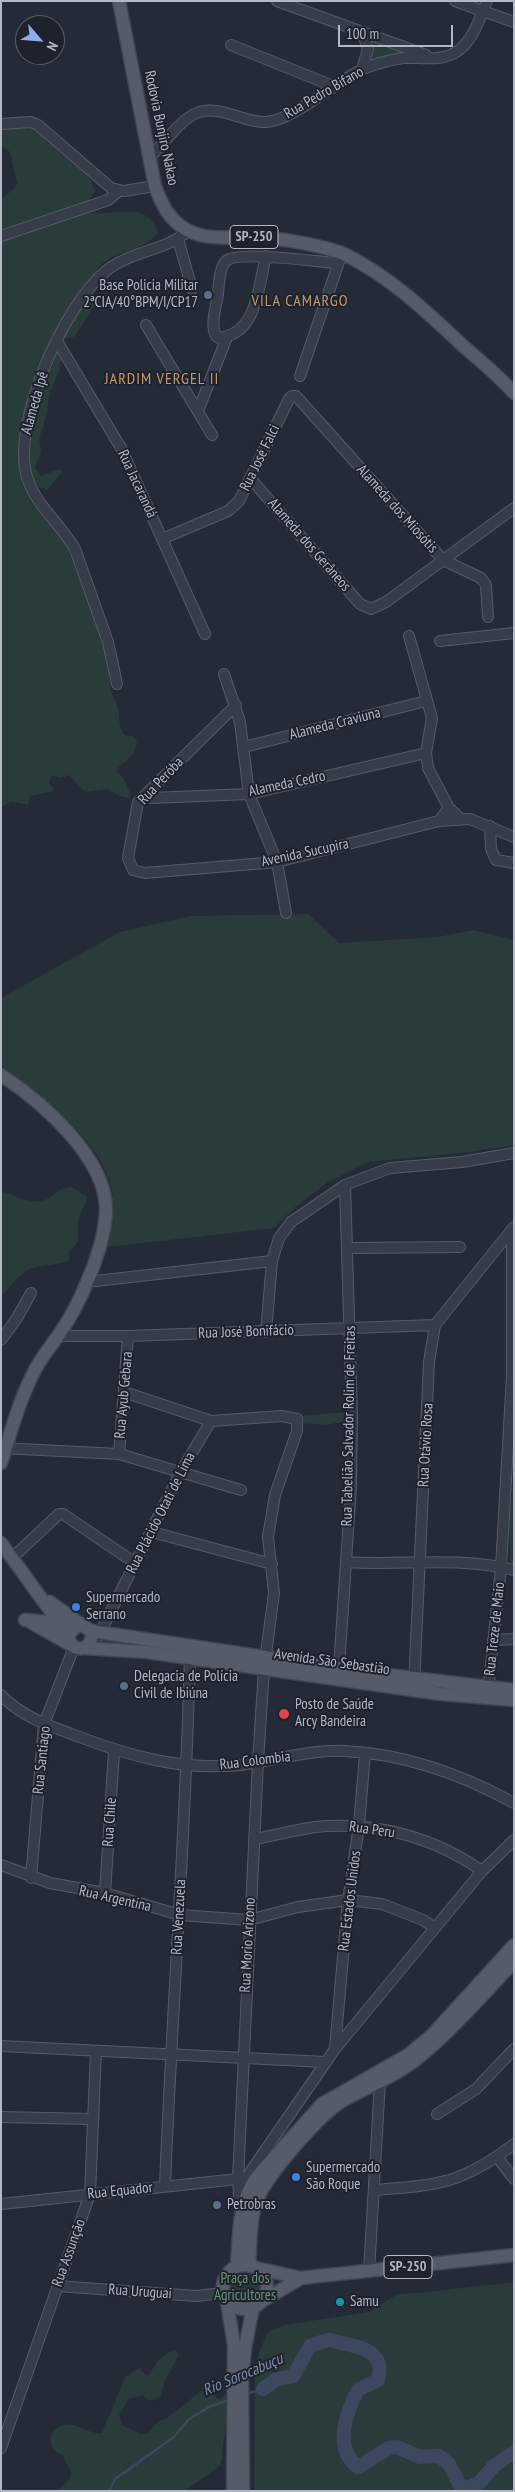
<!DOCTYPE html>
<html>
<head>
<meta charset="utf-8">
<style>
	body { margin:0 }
	#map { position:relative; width:515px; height:2492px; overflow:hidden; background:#242b37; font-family:"PT Sans Narrow",sans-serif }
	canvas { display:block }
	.frame { position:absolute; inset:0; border:2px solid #b2b8c4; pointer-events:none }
	.north { position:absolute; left:15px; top:15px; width:50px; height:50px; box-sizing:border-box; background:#1d222d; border:1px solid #595e69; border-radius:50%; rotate:117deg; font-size:14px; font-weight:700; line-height:20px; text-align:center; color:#b2b8c4 }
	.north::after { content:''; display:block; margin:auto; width:18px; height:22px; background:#90acec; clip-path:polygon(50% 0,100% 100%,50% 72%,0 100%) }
	.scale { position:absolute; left:338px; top:25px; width:115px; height:22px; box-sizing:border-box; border:2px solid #b2b8c4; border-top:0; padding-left:6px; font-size:15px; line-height:18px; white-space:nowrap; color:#b2b8c4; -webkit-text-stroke:4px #1d222d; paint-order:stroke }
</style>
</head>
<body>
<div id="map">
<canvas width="515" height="2492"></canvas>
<div class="frame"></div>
<div class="north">N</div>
<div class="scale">100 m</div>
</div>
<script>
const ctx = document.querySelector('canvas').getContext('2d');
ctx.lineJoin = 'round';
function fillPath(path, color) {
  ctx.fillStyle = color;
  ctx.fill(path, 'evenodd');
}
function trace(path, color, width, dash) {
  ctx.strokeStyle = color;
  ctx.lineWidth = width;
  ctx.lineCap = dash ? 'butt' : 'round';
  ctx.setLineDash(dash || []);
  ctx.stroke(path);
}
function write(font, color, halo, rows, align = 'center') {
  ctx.font = font + ' "PT Sans Narrow",sans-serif';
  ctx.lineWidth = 4;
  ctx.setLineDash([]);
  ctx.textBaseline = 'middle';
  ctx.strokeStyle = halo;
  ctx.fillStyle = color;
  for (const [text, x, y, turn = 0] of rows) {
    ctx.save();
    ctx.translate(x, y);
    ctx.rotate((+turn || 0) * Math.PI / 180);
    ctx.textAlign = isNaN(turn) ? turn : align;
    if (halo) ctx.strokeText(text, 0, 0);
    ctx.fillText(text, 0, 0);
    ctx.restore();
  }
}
fillPath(new Path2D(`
	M378,41L406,51V53L373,59L370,56L373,42Z
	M23,126C50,132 89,165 95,192L83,206L85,212C113,219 146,197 158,233C143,253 113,249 97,269C92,276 94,286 89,294L95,303C94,309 78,330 74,337L61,339L57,342L61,358L60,367L49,396L47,413L39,439L41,451L35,467L41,476L59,469L63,471L47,490L33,484L71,543L106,652L111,691L118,708L120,727L124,735L133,736L137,741C133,762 125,758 116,771L124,779L130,793L129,798L120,796L108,789L85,792L69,775L61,778L52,775L49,782L54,791L30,796L28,804C13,804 15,796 1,808V199L15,188L17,183L10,152L1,146V129Z
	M308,914L339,943L438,937L473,930L514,940V1145L469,1152L369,1162L328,1182L295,1207L274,1228L108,1247C112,1227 115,1209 112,1190C104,1142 38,1093 1,1065V998L120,932L191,916Z
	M71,1187L86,1196L87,1200L78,1220V1241L69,1253V1260C56,1266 43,1264 30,1269C17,1275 11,1288 1,1296V1191C15,1196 36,1208 50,1197C58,1192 60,1188 71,1187Z
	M348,1412V1421L325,1425L301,1423V1416Z
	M513,1484H514V1565L510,1562L509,1524Z
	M228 2287a17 17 0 1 1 34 0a17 17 0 1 1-34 0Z
	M514,2282V2491H254L255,2367L260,2349L269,2331L285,2325L369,2312L398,2294L427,2292Z
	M176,2350L179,2355L164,2382L161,2396L150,2401L142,2395L129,2399L119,2415L122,2425L140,2434H147L159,2421L166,2419L201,2391L209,2390L219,2400L229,2391C231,2410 225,2427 223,2446C222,2454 223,2459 220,2466L184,2491H57L70,2479L71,2473L63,2455C49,2451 45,2433 60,2426C75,2419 87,2435 102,2433L125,2377L139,2368L146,2375H149C157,2363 161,2353 176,2350Z`), '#2a3b3c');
trace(new Path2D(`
	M246,2394L263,2389
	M109,2491L115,2479L174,2437L189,2419L211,2406L229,2400`), '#3b485e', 2.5);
trace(new Path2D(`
	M263,2389L277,2379L293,2376L310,2346C316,2344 323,2341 329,2340C333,2340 337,2342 341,2343C362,2347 386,2352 378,2380L358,2390C346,2412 333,2449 358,2467L389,2448L397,2447L420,2457L439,2456L449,2464L462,2489L479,2483L494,2466L514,2452`), '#3b485e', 14);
const minor = new Path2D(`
	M277,1L426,55
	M455,1L514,22
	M362,32L368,49L362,69
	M231,45L333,86
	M1,124L31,122L38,125L111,188L124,191L155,186
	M149,158C165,144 178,120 199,112C221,105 244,123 266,122C292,121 337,81 363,69C375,64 390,60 403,58C421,57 440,62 456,52C472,43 480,18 487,1
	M1,236L108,200L119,191
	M178,239L192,289
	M266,256C258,287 258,333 219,338L216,336C210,325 216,307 218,294C219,285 219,268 226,261C237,250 319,262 337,263
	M146,325L212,435
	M57,341L121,448L205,634
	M300,376L340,259
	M198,411L227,337
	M250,478L360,604L371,609L386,602L514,508
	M162,539L228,511L239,501L289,399L292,396H296L443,560L481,578L486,585L488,617
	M409,636L432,718L426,753L428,768L449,808L461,819
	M440,641L514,633
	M224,674L240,722L249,794L277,862L286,913
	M117,684L108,642L75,549C61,524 36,506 27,477C11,423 64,305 106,271C130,251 165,251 188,231
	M236,705L138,802L128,858L133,870L145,873L277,862L439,821L449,808
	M244,747L426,701
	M145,796L151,798L249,794L426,753
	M439,821L470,819L514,837
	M490,826L491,849L496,860L514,863
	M347,1248L460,1247
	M87,1282L272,1261
	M266,1332L272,1261L279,1238L291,1222L345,1185L390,1168L462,1162L514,1153
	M58,1336H128L435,1325
	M1,1340L17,1318L31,1293
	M124,1392L211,1421L282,1416L297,1419V1431L275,1495L268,1537L274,1593L264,1669L258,1762L238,2179L240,2213
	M1,1448L119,1454L241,1490
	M119,1454L128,1336
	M152,1532L272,1564
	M12,1558L59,1514H63L135,1563
	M346,1562C402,1566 459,1556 514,1570
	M98,1637L180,1473L211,1421
	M493,1640L514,1639
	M339,1668L351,1486L352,1416L345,1185
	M414,1685L429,1362L435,1325L514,1227
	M488,1693L501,1567L512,1375V1230
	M1,1695C22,1717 49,1726 77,1736C129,1756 183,1771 240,1765C274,1761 310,1749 345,1751C406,1754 461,1774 514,1803
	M255,1839C275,1835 295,1830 315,1827C374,1821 434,1837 482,1871
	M1,1865L50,1883L105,1893L180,1915L249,1920L298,1907L348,1900L382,1904L423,1920L435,1928
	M31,1878L44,1724L74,1647
	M105,1893L114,1751
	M1,2046L326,2062
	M335,2048L348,1900L359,1826L365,1753
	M437,2114L476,2089L514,2049
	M1,2117L92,2119
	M497,2157L514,2179
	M244,2181L335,2049L482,1871L514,1840
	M165,2186C172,2008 186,1831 190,1653
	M375,2190C438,2185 462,2184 514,2144
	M1,2204L238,2179L244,2181
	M369,2272L380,2081L378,2076
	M57,2286L196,2296L224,2293
	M1,2448L90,2194L96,2051`);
const major = new Path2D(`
	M119,1L155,186C162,205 169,220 187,230C209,242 239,236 262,237C283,239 325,246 344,254C389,276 425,310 461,344C479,360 498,375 514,393
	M1,1075C42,1102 108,1159 106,1212C105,1234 96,1262 87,1282C80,1300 69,1320 58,1336C50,1347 41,1358 35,1370C19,1400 11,1432 1,1463
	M1,1543L63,1628
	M50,1602L82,1625
	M25,1620L82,1625L91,1631L92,1636C90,1646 84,1651 74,1647L69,1641V1634L77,1626
	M32,1623L71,1645
	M91,1631L371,1673L514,1690
	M84,1648L147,1652L441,1694L514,1700
	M249,2265C251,2243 249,2219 258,2198C268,2174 319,2115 342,2101C366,2087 392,2078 414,2061C451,2032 482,1995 514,1962
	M223 2287a22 22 0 1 1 44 0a22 22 0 1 1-44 0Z
	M237,2266C239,2234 238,2200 259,2174L322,2104L408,2055L431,2036L514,1945
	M256,2268L301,2278L514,2255
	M226,2296L234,2345L233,2491
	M262,2301L301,2278
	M243,2491L242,2377L245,2348L253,2307`);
trace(minor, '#555b66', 12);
trace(major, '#414651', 15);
trace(minor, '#373d48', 10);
trace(major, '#555c68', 12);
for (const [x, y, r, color] of [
	[208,295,5,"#5c6f8a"],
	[76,1607,5,"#3f7fe0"],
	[124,1686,5,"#5c6f8a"],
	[284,1714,6,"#e0444e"],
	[296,2177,5,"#3f7fe0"],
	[217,2205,5,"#5c6f8a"],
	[340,2302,5,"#0f9aa8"]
]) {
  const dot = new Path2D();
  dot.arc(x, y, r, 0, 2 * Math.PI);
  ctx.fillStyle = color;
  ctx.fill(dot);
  trace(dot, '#1d222d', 2);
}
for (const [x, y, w] of [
	[254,237,48],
	[408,2267,48]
]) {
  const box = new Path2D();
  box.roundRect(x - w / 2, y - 11.5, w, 23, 4);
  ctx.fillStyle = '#1d222d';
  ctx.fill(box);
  trace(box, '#b2b8c4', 1);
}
write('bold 14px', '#b2b8c4', null, [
	["SP-250",254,237],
	["SP-250",408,2267]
]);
write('15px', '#b2b8c4', '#1d222d', [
	["Rua Pedro Bifano",324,93,-30],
	["Rodovia Bunjiro Nakao",161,128,78],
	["Alameda Ipê",35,403,-74],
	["Rua José Falci",260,458,-64],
	["Rua Jacarandá",137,484,65],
	["Alameda dos Miosótis",397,509,48],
	["Alameda dos Gerâneos",309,545,49],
	["Alameda Craviuna",335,724,-14],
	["Rua Peróba",161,781,-47],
	["Alameda Cedro",287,784,-12],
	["Avenida Sucupira",305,853,-12],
	["Rua José Bonifácio",246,1332,-2],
	["Rua Ayub Gebara",124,1395,-85],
	["Rua Tabelião Salvador Rolim de Freitas",349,1426,-89],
	["Rua Otávio Rosa",426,1445,-87],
	["Rua Plácido Otati de Lima",161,1513,-63],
	["Rua Treze de Maio",495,1629,-84],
	["Avenida São Sebastião",332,1662,8],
	["Rua Santiago",42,1760,-84],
	["Rua Colombia",255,1761,-7],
	["Rua Chile",110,1822,-86],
	["Rua Peru",372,1830,8],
	["Rua Argentina",115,1899,13],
	["Rua Estados Unidos",350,1901,-83],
	["Rua Venezuela",179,1917,-87],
	["Rua Morio Arizono",248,1945,-87],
	["Rua Equador",120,2191,-6],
	["Rua Assunção",69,2253,-70],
	["Rua Uruguai",140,2292,4]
]);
write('15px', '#b2b8c4', '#1d222d', [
	["Base Policia Militar",198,286,"right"],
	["2ªCIA/40°BPM/I/CP17",198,303,"right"],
	["Supermercado",86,1598],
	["Serrano",86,1615],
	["Delegacia de Polícia",134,1677],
	["Civil de Ibiúna",134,1694],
	["Posto de Saúde",295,1705],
	["Arcy Bandeira",295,1722],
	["Supermercado",306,2168],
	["São Roque",306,2185],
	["Petrobras",227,2205],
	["Samu",350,2302]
], 'left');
write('15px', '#6c9278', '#1d222d', [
	["Praça dos",245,2279],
	["Agricultores",245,2296]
]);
ctx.letterSpacing = '1px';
write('16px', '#c7996a', '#1d222d', [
	["VILA CAMARGO",300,301],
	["JARDIM VERGEL II",162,379]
]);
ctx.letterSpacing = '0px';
write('italic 16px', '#7d8da9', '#1d222d', [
	["Rio Sorocabuçu",243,2375,-23]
]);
</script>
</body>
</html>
